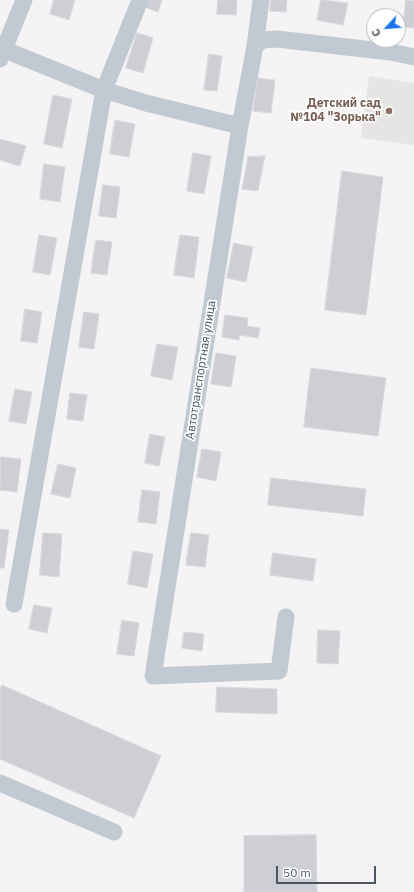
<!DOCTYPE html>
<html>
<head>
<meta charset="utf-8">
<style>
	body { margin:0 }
	#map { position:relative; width:414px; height:892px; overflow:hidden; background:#f5f3f3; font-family:"IBM Plex Sans",sans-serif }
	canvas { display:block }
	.north { position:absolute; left:366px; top:8px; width:40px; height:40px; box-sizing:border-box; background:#fff; border:1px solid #b7bbc0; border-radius:50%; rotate:244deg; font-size:11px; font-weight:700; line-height:16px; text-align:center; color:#4a5661 }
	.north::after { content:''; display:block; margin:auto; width:14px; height:18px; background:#1a73e8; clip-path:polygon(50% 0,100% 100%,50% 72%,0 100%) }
	.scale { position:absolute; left:276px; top:866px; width:100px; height:18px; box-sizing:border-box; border:2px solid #4a5661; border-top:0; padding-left:5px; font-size:12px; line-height:14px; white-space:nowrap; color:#4a5661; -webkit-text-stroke:3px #fff; paint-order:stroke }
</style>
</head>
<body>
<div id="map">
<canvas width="414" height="892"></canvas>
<div class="north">С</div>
<div class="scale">50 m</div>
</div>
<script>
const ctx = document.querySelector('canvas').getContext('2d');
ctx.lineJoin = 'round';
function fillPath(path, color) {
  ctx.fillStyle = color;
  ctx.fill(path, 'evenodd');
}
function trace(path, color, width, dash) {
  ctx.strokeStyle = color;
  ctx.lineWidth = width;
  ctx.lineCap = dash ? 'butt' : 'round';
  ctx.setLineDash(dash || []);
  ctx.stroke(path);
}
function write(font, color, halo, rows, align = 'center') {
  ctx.font = font + ' "IBM Plex Sans",sans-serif';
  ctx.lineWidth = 3.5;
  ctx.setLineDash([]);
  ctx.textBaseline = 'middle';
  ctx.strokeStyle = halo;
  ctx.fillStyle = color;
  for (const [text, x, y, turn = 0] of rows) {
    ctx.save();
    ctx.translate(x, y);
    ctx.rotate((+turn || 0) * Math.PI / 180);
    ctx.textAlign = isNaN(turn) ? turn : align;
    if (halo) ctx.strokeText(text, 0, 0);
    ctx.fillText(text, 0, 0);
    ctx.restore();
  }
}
fillPath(new Path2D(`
	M369,76L414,83V145L361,138Z`), '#e6e4e5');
const building = new Path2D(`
	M54,0H75L69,20L50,14Z
	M144,0H162L158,12L142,6Z
	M218,0H237L236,15L217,14Z
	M271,0H287L286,12L270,11Z
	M321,0L348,3L343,25L317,20Z
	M406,0L414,1V28L403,27Z
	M137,33L153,38L143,73L126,68Z
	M209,54L222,56L217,91L204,90Z
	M258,78L275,80L271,113L253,111Z
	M53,95L72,99L62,148L44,144Z
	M115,120L135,124L129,157L110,154Z
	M0,139L26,146L20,166L0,160Z
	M193,153L211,156L204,194L187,191Z
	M265,156L258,191L242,189L248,157Z
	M44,164L65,167L60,202L40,199Z
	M342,171L383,177L366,315L325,310Z
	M103,185L120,187L116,218L99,216Z
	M39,235L57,238L50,275L33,272Z
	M180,235L199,237L194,278L174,275Z
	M96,240L112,242L107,275L91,273Z
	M234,243L253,247L246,282L227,278Z
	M25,309L42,312L37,343L21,341Z
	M84,312L99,314L94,349L79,347Z
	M225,315L248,318L247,326L260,328L258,338L239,335V340L222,337Z
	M157,344L178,347L172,380L151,376Z
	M216,353L236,356L231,387L211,384Z
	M311,368L386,378L378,436L304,427Z
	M15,389L32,392L26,424L9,421Z
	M70,393L87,395L83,421L67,419Z
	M150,434L165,437L159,466L145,463Z
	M202,449L221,452L216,481L197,477Z
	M1,457L21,459L17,492L0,490Z
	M58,464L76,468L70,498L51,494Z
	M271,478L366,489L363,516L268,505Z
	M142,490L160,492L156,524L138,522Z
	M0,529L9,530L4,568H0Z
	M43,533L62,534L59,577L40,575Z
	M191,533L209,535L205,567L186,565Z
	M133,551L153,554L147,588L128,584Z
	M273,553L316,559L313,581L270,575Z
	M34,605L52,608L47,633L29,629Z
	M122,620L139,623L134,656L117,654Z
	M318,630L340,631L338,664L317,663Z
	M184,632L204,634L202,651L182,648Z
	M2,685L161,756L134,818L0,759V690Z
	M217,687L277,689V714L216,712Z
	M316,835L317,892H244V836Z`);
fillPath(building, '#cdcfd5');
trace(building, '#d7d9de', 1);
trace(new Path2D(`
	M255,46L261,0
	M0,48L104,90L146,103L240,126
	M0,59L24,0
	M14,604L104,90L140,0
	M286,617L279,671L153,676L240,126L255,46L263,40L277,39L390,52L414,57
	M0,783L114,832`), '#c1cad2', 17);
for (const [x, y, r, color] of [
	[389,111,4,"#8d6e63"]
]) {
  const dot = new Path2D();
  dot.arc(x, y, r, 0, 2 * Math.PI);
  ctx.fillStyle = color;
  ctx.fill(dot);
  trace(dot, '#fff', 1.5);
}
write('bold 12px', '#785e54', '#fff', [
	["Детский сад",381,104],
	["№104 \"Зорька\"",381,118]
], 'right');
write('12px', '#4a5661', '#fff', [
	["Автотранспортная улица",201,370,-81]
]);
</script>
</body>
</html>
